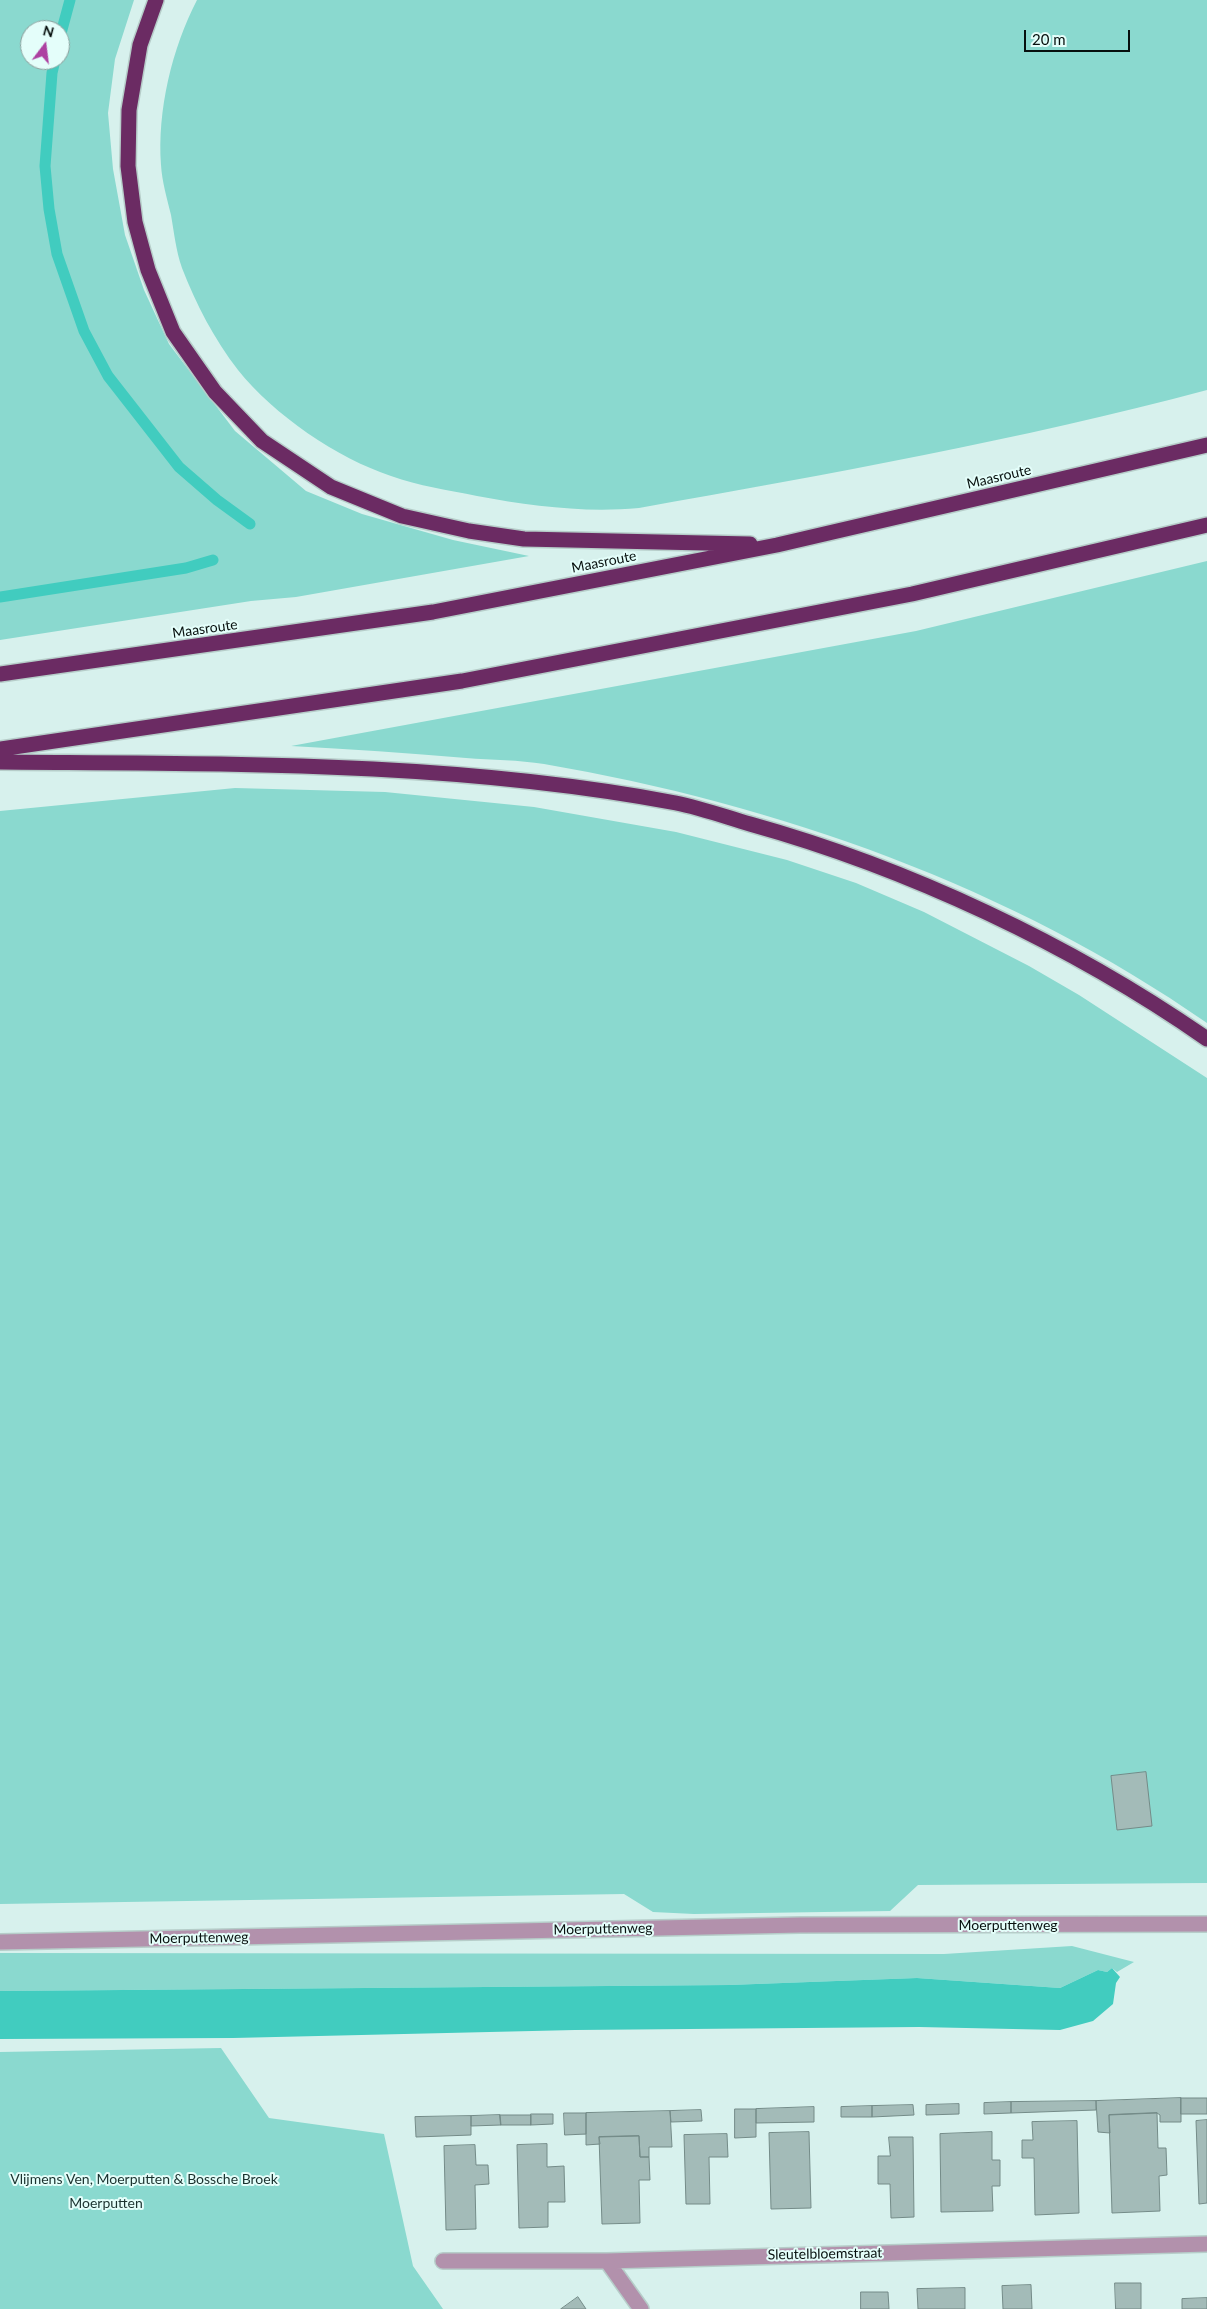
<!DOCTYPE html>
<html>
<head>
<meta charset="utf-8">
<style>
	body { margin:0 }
	#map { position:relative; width:1207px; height:2309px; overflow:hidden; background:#d7f1ed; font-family:Lato,sans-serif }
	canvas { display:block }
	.north { position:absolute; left:20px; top:20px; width:50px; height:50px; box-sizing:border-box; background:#e4fefa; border:1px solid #8c9f9c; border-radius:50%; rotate:15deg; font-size:14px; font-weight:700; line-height:20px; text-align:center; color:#07100e }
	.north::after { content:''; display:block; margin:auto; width:18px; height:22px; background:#ad41a1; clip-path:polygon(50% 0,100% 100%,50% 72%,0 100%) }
	.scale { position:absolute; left:1024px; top:30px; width:106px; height:22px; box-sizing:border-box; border:2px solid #07100e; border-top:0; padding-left:6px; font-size:15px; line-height:18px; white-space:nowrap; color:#07100e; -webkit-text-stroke:4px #e4fefa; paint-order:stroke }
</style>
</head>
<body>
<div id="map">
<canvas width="1207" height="2309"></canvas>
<div class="north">N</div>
<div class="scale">20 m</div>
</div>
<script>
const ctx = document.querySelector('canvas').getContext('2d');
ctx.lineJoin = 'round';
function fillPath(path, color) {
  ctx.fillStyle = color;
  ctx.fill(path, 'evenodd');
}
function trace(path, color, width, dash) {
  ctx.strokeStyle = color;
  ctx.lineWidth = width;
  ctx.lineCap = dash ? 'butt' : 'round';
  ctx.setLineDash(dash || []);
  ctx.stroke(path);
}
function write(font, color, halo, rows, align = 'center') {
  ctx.font = font + ' Lato,sans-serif';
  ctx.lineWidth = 4;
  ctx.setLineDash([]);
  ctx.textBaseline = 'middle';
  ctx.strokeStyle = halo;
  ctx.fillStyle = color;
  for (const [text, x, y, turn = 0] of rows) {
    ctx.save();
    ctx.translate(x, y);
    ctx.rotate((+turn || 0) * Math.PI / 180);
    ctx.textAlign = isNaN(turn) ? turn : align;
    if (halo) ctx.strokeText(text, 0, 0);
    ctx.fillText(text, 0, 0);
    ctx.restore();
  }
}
fillPath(new Path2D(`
	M0,0H134L115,59L108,113L113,169L125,235L144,290L169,344L235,431L306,491L362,514L453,540L529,556L296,597L251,601L0,640ZM30,30H60V60H30Z
	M197,0H1207V390C1020,440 829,474 639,508C584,513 531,506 477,496C448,490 419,486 391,476C337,458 274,415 238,370C214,339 196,304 182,268C176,251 174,232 171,215C167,198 162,182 161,165C157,111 172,48 197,0Z
	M1207,561V1023C1012,887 778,804 544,764C519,760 492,760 466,758C408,753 349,749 291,746L916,631Z
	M235,788L385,792L534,807L676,832L787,860L856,883L924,912L1029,966L1079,995L1207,1078V1883L918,1885L890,1911L694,1914L653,1912L624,1894L0,1904V811Z
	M1072,1946L1134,1962L1117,1972L1112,1968L1107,1972L1098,1970L1060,1988L917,1978L729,1985L0,1991V1953L944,1954Z
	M221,2048L269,2118L384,2134L413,2266L443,2309H0V2052Z`), '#8ad9cf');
fillPath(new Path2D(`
	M1112,1968L1120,1977L1116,1983L1113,2004L1093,2021L1060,2030L919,2027L575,2030L233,2038L0,2039V1991L729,1985L917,1978L1060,1988L1098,1970L1107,1972Z`), '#41ccbf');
trace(new Path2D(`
	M60,37L70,0
	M55,60L52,73L45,166L49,209L57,254L84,331L108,376L179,467L217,500L250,524
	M0,597L186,568L213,560`), '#41ccbf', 11);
const building = new Path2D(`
	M1146,1772L1152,1826L1117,1830L1111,1776Z
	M1181,2098H1207V2114H1181Z
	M1181,2098V2122H1160V2115L1157,2113L1109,2115L1110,2133L1098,2132L1096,2101Z
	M1096,2101V2110L1011,2113V2102Z
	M1011,2102V2113L984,2114V2103Z
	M959,2104V2114L926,2115V2105Z
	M913,2105L914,2115L872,2117V2106Z
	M872,2106V2117H841V2107Z
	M814,2107V2122L756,2123V2109Z
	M735,2109H756V2137L735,2138Z
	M701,2110L702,2121L671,2122L670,2111Z
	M670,2111L672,2147H649V2157H640L639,2136L599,2137L600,2144L586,2145V2113Z
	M564,2113H586V2134L565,2135Z
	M1157,2113L1158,2148H1166L1167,2175L1159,2176L1160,2211L1112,2213L1109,2115Z
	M531,2114H553V2124L531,2125Z
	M500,2115H531V2125H501Z
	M500,2115L501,2125L471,2126V2116Z
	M471,2116V2135L416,2137L415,2117Z
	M1207,2120V2203L1199,2204L1196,2121Z
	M1077,2121L1079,2213L1035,2215L1034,2158H1022V2140H1033L1032,2122Z
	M809,2132L811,2208L771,2209L769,2133Z
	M992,2132V2160H1000V2186H992L993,2211L941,2212L940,2134Z
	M727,2134L728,2157H709L710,2204H686L684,2135Z
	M639,2136L640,2157H649L650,2180H639L640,2223L602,2224L599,2137Z
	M889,2137H913L914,2217L891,2218L890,2184H878V2156H890Z
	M547,2144V2167L564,2166L565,2202H548V2227L519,2228L517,2145Z
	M475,2145L476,2165H488L489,2184L475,2185L476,2229L446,2230L444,2146Z
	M1115,2283H1141V2309H1116Z
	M1031,2285L1032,2309H1003L1002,2286Z
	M965,2288V2309H918L917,2289Z
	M861,2292H888L889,2309H861Z
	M578,2297L586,2309H561Z
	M1207,2298V2309H1182V2299Z`);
fillPath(building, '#a3bbb8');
trace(building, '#748b88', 1);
const minor = new Path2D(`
	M0,1942L800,1925L1207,1924
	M443,2261H607L1207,2244
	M607,2261L641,2309`);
const highway = new Path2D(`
	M156,0L140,45L129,110L128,166L135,222L148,270L173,332L215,392L262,441L331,487L402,516L469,531L524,539L750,544
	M0,674L433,612L777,545L1207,445
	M0,749L462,681L912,594L1207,525
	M0,762C226,764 453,761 676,803C701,808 726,817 750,824C908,868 1072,945 1207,1039`);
trace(minor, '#b6cdc9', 18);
trace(highway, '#b6cdc9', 18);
trace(minor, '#b291ac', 15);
trace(highway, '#6b2b63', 15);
write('14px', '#07100e', '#e4fefa', [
	["Maasroute",999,477,-13],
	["Maasroute",604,562,-11],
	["Maasroute",205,629,-8],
	["Moerputtenweg",1008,1925],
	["Moerputtenweg",603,1929,-1],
	["Moerputtenweg",199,1938,-1],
	["Sleutelbloemstraat",825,2254,-1]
]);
write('14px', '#1a312e', '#e4fefa', [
	["Vlijmens Ven, Moerputten & Bossche Broek",144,2179],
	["Moerputten",106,2203]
]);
</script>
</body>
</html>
